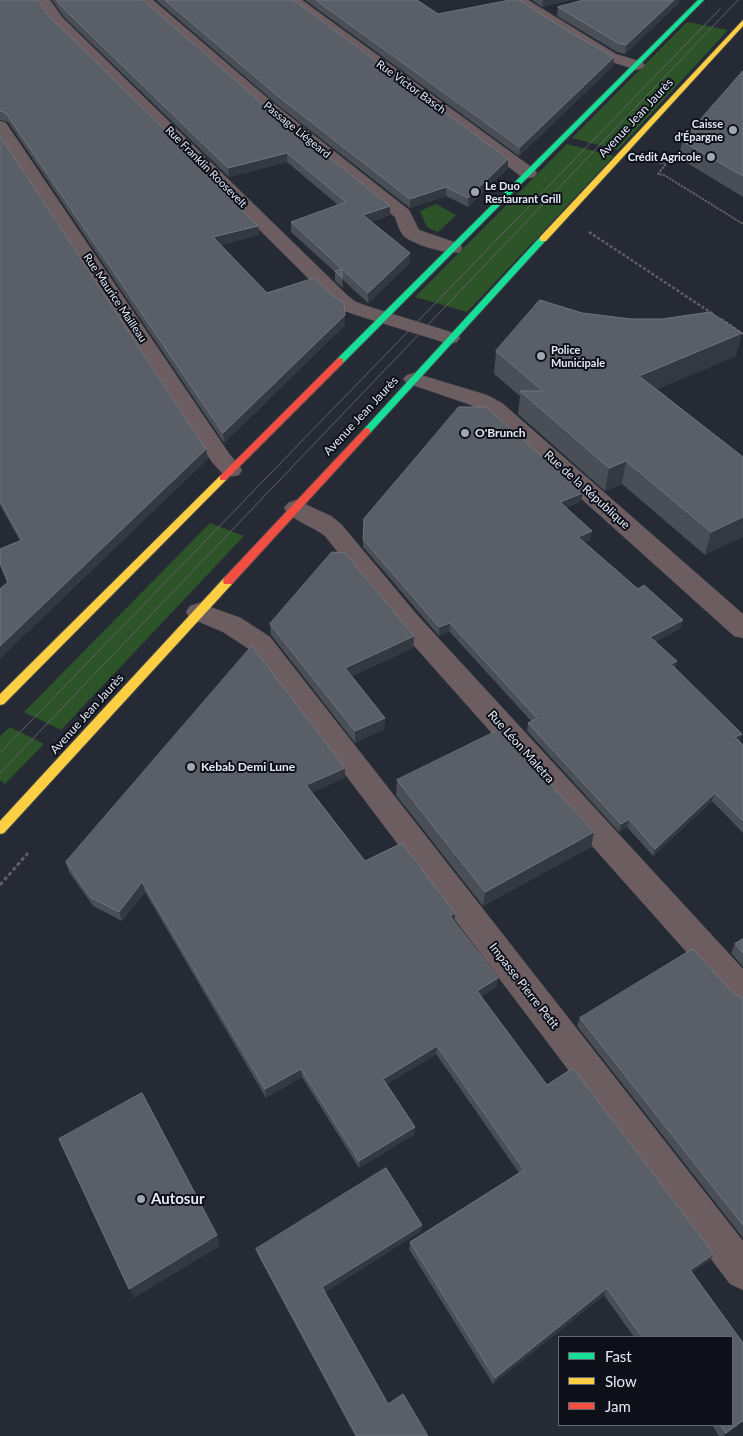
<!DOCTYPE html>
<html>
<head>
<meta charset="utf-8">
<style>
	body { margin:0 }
	#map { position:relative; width:743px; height:1436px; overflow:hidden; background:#252a34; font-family:Lato,sans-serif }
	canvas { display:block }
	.legend { position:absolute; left:558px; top:1336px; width:175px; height:90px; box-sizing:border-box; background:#0d1019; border:1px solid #636771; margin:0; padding:6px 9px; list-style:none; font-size:15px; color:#e4e9f6 }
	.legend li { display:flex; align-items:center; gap:10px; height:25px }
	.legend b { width:25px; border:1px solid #636771 }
</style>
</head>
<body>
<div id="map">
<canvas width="743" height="1436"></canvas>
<ul class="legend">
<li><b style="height:6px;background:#16e098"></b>Fast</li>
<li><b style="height:6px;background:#ffcf43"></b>Slow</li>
<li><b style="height:6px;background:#f24e42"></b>Jam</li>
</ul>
</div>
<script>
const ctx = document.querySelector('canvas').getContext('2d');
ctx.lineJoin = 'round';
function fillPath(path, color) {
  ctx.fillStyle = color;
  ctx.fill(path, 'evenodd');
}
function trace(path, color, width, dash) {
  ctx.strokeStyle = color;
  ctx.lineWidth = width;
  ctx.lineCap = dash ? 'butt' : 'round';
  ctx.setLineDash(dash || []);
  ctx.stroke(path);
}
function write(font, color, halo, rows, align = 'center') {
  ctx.font = font + ' Lato,sans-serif';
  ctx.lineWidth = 4;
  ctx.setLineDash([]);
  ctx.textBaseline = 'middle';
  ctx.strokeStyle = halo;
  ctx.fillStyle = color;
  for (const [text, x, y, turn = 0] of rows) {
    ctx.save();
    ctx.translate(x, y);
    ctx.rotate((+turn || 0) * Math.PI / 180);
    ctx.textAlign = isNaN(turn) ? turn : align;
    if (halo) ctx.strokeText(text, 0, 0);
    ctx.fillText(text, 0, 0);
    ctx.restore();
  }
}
fillPath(new Path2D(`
	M687,22L728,30L618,150L572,138Z
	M567,144L614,156L467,312L415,297Z
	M436,204L456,215L438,232L427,227L420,211Z
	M210,523L244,536L61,730L24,712Z
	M10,727L44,744L5,784L0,780V736Z`), '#2d5428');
const street = new Path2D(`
	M36,0H50L62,17L347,295L356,302L370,307L457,334L460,338L457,342L450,344L443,342L356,315L342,310L333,303L52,23Z
	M137,0H153L278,107L409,210L419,230L460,244L462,248L460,252C449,255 410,244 403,235C399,230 397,222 395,217L266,113Z
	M286,0H302L534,169L537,173L534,177L528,178L522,177Z
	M511,0H528L616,54L642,62L645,65L642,68L637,70L606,60Z
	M0,121L6,123L228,452L242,470L239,475C225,479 221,472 212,462L0,139Z
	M414,373L487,395L502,403L743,614V638L734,636L486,413L471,405L407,383L403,379L407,375Z
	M296,500L331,516L341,524L419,617L743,969V1007L731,1002L401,631L325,536C313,526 292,521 284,508L288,503Z
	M199,603L241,618L270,637L743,1241V1290L730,1284L252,651L223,632L190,618L186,612L190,606Z`);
const fast = new Path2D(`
	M698,0H704L343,363H337V359Z
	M540,237L547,239L370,433H364V429Z`);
const slow = new Path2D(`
	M743,20V26L546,241H540V237Z
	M223,475L226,476V480L4,704L0,705V694L220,476Z
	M228,577L232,578L233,581L232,584L4,833L0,834V821L224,578Z`);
const jam = new Path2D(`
	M340,358L343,359V363L226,480H220V476L337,359Z
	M367,428L370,429V433L232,584H224L223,581L224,578L364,429Z`);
trace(street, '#41464d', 1);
trace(fast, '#41464d', 2);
trace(slow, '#41464d', 2);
trace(jam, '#41464d', 2);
trace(new Path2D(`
	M656,162L666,164L658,174L664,175L743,224`), '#655d62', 2, [2.5, 1]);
trace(new Path2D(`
	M589,232L713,314
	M721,319L743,334`), '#655d62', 2.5, [3, 2]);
trace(new Path2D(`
	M0,885L28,853`), '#655d62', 3, [4, 2.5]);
fillPath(street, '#6c5d61');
fillPath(fast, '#16e098');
fillPath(slow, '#ffcf43');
fillPath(jam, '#f24e42');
trace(new Path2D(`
	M0,753L720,9
	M0,773L738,0`), '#656067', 1);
fillPath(new Path2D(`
	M0,0L49,16L209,179L258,226L259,235L221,245L267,293L345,315V325L224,443L8,122L0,120Z
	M52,0H143L390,215L371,222L410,263L368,303L342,279L343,288L335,281V272L291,232V222L338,205L287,162L229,177L63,16Z
	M156,0H294L508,159V168L468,207L446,196L410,208L279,106Z
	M305,0H417L438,14L613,66L519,156Z
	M532,0H570L542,7Z
	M679,3L625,54L617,52L557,16L558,7Z
	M743,71V197L679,158L682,141Z
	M0,136L206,449L208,459L7,582L0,565V549L20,541L0,505Z
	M496,351L736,356L657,389L743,457L705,555L622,484L605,491L518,414L520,396L494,374Z
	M581,501L566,508L590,540L584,542L681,628L655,642L675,668L742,734L739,741L743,745V833L712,801L653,856L627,827L619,832L527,731L528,723L531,721L449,631L439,636L363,547V539Z
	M270,624L414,636L413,648L352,676L385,718L384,729L355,743L271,635Z
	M345,768V778L312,792L365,861L455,913L454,922L497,987L481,996L547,1085L710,1260L692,1272L743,1343V1424L742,1422L723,1436H719L712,1425H732V1337H634L604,1295L493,1384L409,1249L410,1242L519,1173L436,1054L387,1084L415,1127V1134L359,1168L302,1077L266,1098L145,892L122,921L93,906L69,872L66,862Z
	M397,780L594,832L591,847L483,906L396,795Z
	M743,939V967L731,953L735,944Z
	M734,994L743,998V1238L577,1026L580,1018Z
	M421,1231L325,1292L388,1404L428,1436H355L258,1255L256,1249Z`), '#4a4e56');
fillPath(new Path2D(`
	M543,0H570L542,7Z
	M674,0H680L679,3L625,54L626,45Z
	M614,57L613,66L519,156L520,147Z
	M287,153V162L229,177L228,168Z
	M508,159V168L468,207V198Z
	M446,187V196L410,208V199Z
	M390,206V215L363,225V215Z
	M258,226L259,235L214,247L213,237Z
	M410,253V263L368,303V293Z
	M345,315V325L224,443L223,433Z
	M742,333L736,356L634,399L639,376Z
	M206,449L208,459L0,659V646Z
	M626,461L622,484L605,491L609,468Z
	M583,493L581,501L559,511L560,502Z
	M743,517V537L705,555L711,532Z
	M592,531L590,540L577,545L578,537Z
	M683,620L681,628L648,646L650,637Z
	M450,623L449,631L439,636V627Z
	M414,636L413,648L345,679V668Z
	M677,661L675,670L671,664Z
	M385,718L384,729L355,743V731Z
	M742,734L739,742L735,737Z
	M345,768V778L307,795L306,785Z
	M715,793L712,801L653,856L655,849Z
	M629,819L627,827L619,832L621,824Z
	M594,832L591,847L483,906L485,892Z
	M142,882L145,892L122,921L119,912Z
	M455,913L454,922L450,916Z
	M498,978L497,987L476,1000L477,991Z
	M437,1046L436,1054L383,1087V1079Z
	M301,1069L302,1077L266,1098L265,1089Z
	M415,1127V1134L359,1168V1161Z
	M422,1225L421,1231L323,1294L322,1287Z
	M217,1235L220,1246L134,1298L129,1289Z
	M714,1254L710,1260L686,1276L690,1270Z
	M607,1288L604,1295L493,1384L495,1378Z`), '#343841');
const building = new Path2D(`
	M0,0H38L49,16L209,173L205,174L258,226L213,237L267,293L314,278L332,295L344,303L345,315L223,433L6,113L0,111Z
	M57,0H143L264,105L390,206L363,215L410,253L368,293L342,269V278L335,271L342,269L291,222L346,202L287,153L228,168L62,7Z
	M165,0H294L508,159L468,198L446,187L410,199L279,97Z
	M316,0H417L438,14L510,0H519L571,33L614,57L520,147Z
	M584,0H674L626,45L618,43L558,7Z
	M743,71V176L682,141Z
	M0,136L206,449L0,646V589L8,582L0,563V549L22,540L0,501Z
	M540,300L582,313L631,319H662L710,312L742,333L639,376L743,457V517L711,532L626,461L609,468L520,391H543L496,351Z
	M459,407H486L583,493L560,502L592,531L578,537L638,589L644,585L683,620L650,637L677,661L671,664L742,734L735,737L743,745V821L715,793L655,849L629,819L621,824L528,723L537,718L450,623L439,627L363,539L364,519Z
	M332,552L345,553L414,636L345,668L385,718L355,731L270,624Z
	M252,646L345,768L306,785L365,861L402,843L455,913L450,916L498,978L477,991L547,1085L573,1068L714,1254L690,1270L743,1343V1420L726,1433L720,1425H732V1337H642L607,1288L495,1378L410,1242L524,1170L437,1046L383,1079L415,1127L359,1161L301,1069L265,1089L142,882L119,912L90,897L66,862Z
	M501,729L594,832L485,892L397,780Z
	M743,939V953L735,944Z
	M693,949L734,994L743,998V1225L580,1018Z
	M142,1093L217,1235L129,1289L59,1139Z
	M386,1168L422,1225L322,1287L388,1404L403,1394L428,1436H357L256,1249Z`);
fillPath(building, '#5a5e67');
trace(building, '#70747e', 1);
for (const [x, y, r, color] of [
	[733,130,5,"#a1a6b2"],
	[711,157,5,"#a1a6b2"],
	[475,192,5,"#a1a6b2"],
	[541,356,5,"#a1a6b2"],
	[465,433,5,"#a1a6b2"],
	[191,767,5,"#a1a6b2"],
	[141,1199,5,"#a1a6b2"]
]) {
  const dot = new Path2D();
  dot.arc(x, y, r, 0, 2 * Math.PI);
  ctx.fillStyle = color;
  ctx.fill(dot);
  trace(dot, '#0d1019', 2);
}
write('11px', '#e4e9f6', '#0d1019', [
	["Rue Victor Basch",411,87,36],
	["Passage Liégeard",297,130,39],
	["Rue Franklin Roosevelt",206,167,45],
	["Rue Maurice Mailleau",115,298,56]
]);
write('bold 11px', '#e4e9f6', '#0d1019', [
	["Caisse",723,124],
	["d'Épargne",723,137],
	["Crédit Agricole",701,157],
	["Le Duo",485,186,"left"],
	["Restaurant Grill",485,199,"left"],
	["Police",551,350,"left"],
	["Municipale",551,363,"left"]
], 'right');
write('12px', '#e4e9f6', '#0d1019', [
	["Avenue Jean Jaurès",636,118,-47],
	["Avenue Jean Jaurès",361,416,-47],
	["Rue de la République",587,490,42],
	["Avenue Jean Jaurès",87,714,-48],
	["Rue Léon Maletra",521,747,48],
	["Impasse Pierre Petit",524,986,52]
]);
write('bold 12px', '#e4e9f6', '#0d1019', [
	["O'Brunch",475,433],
	["Kebab Demi Lune",201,767]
], 'left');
write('bold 15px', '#e4e9f6', '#0d1019', [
	["Autosur",151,1199]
], 'left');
</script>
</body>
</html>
